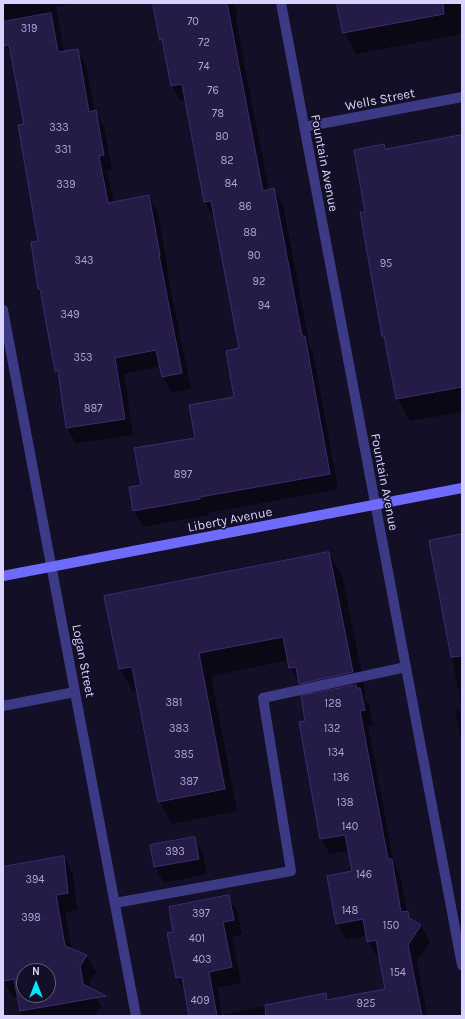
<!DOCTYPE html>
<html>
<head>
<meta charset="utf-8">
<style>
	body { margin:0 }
	#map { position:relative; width:465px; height:1019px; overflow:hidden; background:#130f26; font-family:Karla,sans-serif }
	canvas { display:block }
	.frame { position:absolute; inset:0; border:4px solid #d9d4ff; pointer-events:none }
	.north { position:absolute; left:16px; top:963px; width:40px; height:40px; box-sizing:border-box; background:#130f26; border:1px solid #625e7d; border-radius:50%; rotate:0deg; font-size:11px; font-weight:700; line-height:16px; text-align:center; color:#d9d4ff }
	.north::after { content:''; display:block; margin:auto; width:14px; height:18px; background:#00e5ff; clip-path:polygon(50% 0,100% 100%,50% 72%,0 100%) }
</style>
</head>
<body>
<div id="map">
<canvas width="465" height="1019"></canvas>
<div class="frame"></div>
<div class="north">N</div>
</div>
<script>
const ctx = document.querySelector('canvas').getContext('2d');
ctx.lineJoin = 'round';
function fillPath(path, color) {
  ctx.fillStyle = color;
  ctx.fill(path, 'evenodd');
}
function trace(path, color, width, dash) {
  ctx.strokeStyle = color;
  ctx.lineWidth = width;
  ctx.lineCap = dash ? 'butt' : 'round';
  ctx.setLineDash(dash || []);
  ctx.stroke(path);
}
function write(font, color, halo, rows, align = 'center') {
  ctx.font = font + ' Karla,sans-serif';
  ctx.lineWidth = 3;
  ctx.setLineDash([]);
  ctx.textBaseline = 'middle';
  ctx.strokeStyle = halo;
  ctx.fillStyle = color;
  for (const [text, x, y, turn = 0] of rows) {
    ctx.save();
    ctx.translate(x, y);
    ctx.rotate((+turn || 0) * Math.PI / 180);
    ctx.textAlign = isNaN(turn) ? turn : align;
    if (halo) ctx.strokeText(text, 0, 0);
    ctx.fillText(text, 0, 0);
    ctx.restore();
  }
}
fillPath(new Path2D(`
	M3,3H75L56,7L64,52L77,50L86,65L95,112L104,127L112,170L107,171L114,203L149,196L158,212L168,271H167L191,389L172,393L163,377L161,366L124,374L133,435L76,443L67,428L60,377L56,371L39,289L40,241L25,124L13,60L5,45L3,34Z
	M154,3H233L238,12L236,21L269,191L274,190L283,205L310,347L313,353L338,489L208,513L209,515L143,527L134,511L130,488L142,486L196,439L235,397L240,349L215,217L214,218L205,202L186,101H181L172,86L164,45L161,39Z
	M338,3H462V34L356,54L344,32Z
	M462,137V412L410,421L397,398L387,342L383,336L366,212L383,145L386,150Z
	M462,535V710L430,541Z
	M329,553L342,576L366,694L363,695L369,704L373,726H368L394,864L400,875L407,912L413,921L421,926L430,942L417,961L427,1016H190L186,993L177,978L168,934L175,933L229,897L238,912L242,935L232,937L241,983L217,988L222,1015L325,994L329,1001L386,989L380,957H377L368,942L367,936L346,940L337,924L328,877L353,872L349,851L330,854L321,839L306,722L307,696L290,668L288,660L211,676L237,811L172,824L159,801L138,690L133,691L120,669L105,597Z
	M462,710V739L460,735L455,711Z
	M194,838L203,854L207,874L164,883L155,867L151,846Z
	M64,857L73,874L77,910L65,912L72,950L86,955L96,972L89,983L90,989L101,1006L95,1016H21L18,997H13L4,981L3,977V868ZM24,971H48V995H24Z`), '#0007');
const building = new Path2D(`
	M153,3H227L263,191L274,188L302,336H305L330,474L200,497V499L133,511L129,487L141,485L134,448L195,438L189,405L234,397L226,351L239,348L211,201L204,202L182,84L171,86L162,39L160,40Z
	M337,3H443L444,14L343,33Z
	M51,13L58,52L78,49L89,112L96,110L104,155L99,156L108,203L149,195L160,255H159L182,373L162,377L156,350L115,358L125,419L66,428L58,371H55L40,289H38L31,242L38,241L18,125L24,124L9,45L3,46V22Z
	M462,135V387L396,399L384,336H382L360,212H365L354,150L384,144L385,149Z
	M462,534V656L451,657L429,541Z
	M329,552L353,672L299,684L296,667L289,668L283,637L199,653L225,789L158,802L132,667L119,669L104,596Z
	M356,685L357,688H360L365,710L360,711L388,859H392L401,912L408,911L409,918L421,925L408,945L422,1016H266L265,1005L326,993L327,1000L385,989L376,940L367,942L363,919L336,924L327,876L352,871L345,835L320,839L299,722L305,721L301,696Z
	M195,837L199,859L154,867L150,845Z
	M64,856L68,893L56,895L65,946L87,955L80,966L83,984L106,996L20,1011L14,979L3,981V867ZM24,971H48V995H24Z
	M229,895L234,920L223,922L232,967L209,972L217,1016H189L182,977L176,978L167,933L173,932L169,907Z`);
fillPath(building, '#241b47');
trace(building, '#3b2d73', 1);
trace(new Path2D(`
	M3,706L75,692
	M115,903L291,871L263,698L406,667`), '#3d3a85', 10);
trace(new Path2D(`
	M281,3L462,965
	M304,127L462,97
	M3,310L136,1016`), '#3d3a85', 10);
trace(new Path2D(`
	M3,576L462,488`), '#6f6bff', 10);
write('11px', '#aca6d1', null, [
	["70",193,22],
	["319",29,29],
	["72",204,43],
	["74",204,67],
	["76",213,91],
	["78",218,114],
	["333",59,128],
	["80",222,137],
	["331",63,150],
	["82",227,161],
	["84",231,184],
	["339",66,185],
	["86",245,207],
	["88",250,233],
	["90",254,256],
	["343",84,261],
	["95",386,264],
	["92",259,282],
	["94",264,306],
	["349",70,315],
	["353",83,358],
	["887",93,409],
	["897",183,475],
	["381",174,703],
	["128",333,704],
	["383",179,729],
	["132",332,729],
	["134",336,753],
	["385",184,755],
	["136",341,778],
	["387",189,782],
	["138",345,803],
	["140",350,827],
	["393",175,852],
	["146",364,875],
	["394",35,880],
	["148",350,911],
	["397",201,914],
	["398",31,918],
	["150",391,926],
	["401",197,939],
	["403",202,960],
	["154",398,973],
	["409",200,1001],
	["925",366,1004]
]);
write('13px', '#d9d4ff', '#130f26', [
	["Wells Street",380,100,-11],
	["Fountain Avenue",324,163,79],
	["Fountain Avenue",384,482,79],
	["Liberty Avenue",230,520,-11],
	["Logan Street",83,661,79]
]);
</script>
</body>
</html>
